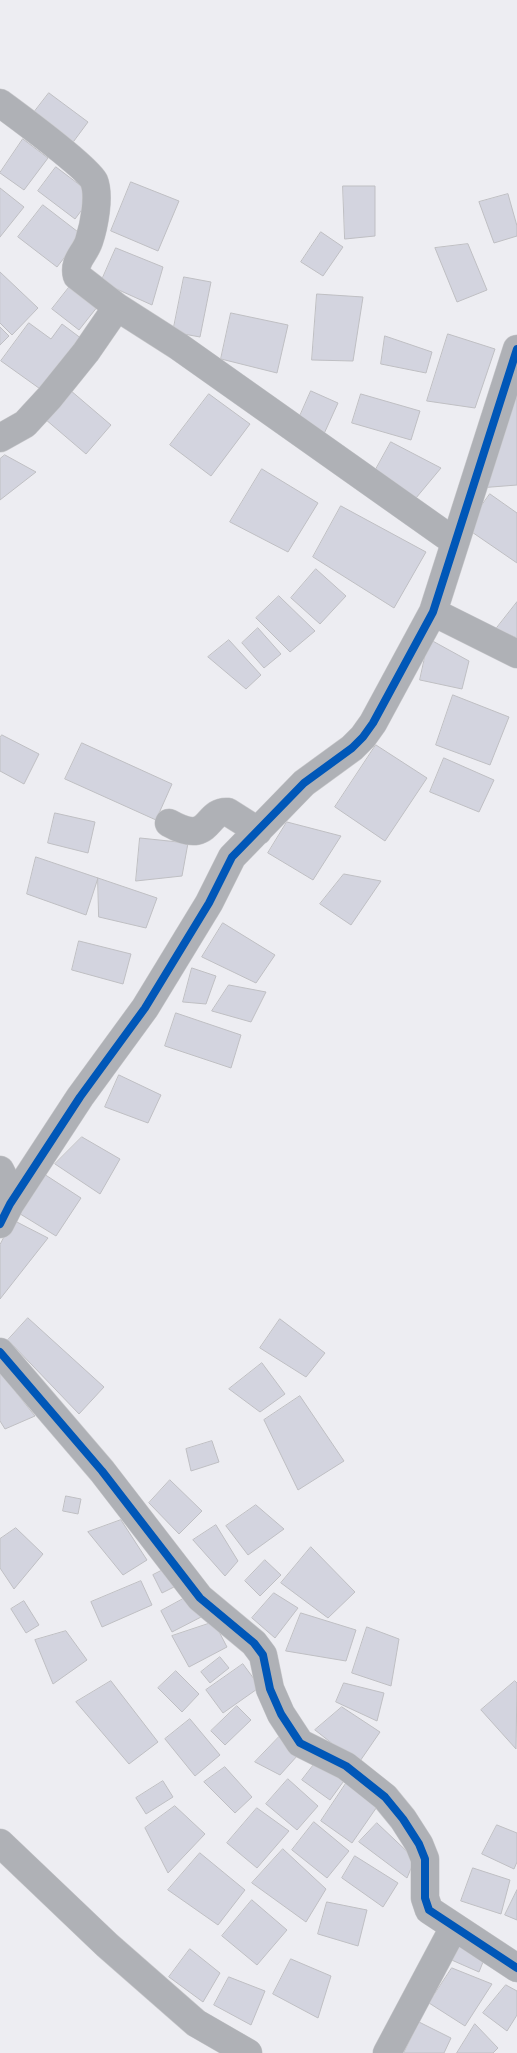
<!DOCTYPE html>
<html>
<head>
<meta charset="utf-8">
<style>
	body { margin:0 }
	canvas { display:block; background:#ededf2 }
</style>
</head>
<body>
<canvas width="517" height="2053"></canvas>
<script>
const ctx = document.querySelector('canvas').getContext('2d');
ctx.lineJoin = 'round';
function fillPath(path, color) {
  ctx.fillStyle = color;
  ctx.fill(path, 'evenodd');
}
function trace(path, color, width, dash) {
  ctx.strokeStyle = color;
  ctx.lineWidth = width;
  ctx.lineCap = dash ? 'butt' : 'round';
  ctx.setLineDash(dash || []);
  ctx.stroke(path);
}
const building = new Path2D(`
	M49,93L88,122L71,145L32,115Z
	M23,139L48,158L24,190L0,173Z
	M56,167L93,195L75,219L38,191Z
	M131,182L179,201L158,251L111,231Z
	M343,186H375V236L345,239Z
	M0,188L24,207L0,237Z
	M508,194L517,226V236L494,243L479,202Z
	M43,205L82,235L57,267L18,237Z
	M321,232L343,247L323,276L301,262Z
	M468,244L487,290L457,302L435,248Z
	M116,248L163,267L152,305L101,282Z
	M0,272L38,308L12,335L0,323Z
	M184,277L211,282L200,337L173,332Z
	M71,285L98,306L79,330L52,309Z
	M317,294L363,297L353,361L312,360Z
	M231,313L288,325L277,373L221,359Z
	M29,323L51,339L62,324L82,339L43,391L1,361Z
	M0,327L9,336L0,345Z
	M448,334L495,349L475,408L427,401Z
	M385,336L432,352L426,373L381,364Z
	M517,377V485L479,488Z
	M70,390L111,425L86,454L45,419Z
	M311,391L338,403L323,436L296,425Z
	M209,394L250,424L211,476L170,445Z
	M361,394L420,411L411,440L352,423Z
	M391,442L441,468L411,504L375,471Z
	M5,455L36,472L0,500V459Z
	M262,469L318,503L288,552L230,522Z
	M490,494L517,513V563L466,528Z
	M341,506L426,552L394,608L313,557Z
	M316,569L346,596L320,624L291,598Z
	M279,596L315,631L290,652L256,618Z
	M517,602V638L496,629Z
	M258,628L281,654L264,668L242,643Z
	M429,639L469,661L462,689L420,680Z
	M229,640L261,675L246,689L208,657Z
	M453,695L509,717L490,765L436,745Z
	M2,735L39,754L24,784L0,771V738Z
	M82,743L172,784L156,820L65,779Z
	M376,745L427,778L385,841L335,807Z
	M444,758L494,780L479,812L430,792Z
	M55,813L95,822L88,853L48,843Z
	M287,822L341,836L313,880L268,853Z
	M140,838L188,843L182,876L136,881Z
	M36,857L98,878L86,915L27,894Z
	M344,874L381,881L351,925L320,904Z
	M98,878L157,898L146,928L99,917Z
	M223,923L275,955L256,983L202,957Z
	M79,941L131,954L123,984L72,970Z
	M192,968L216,976L206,1004L183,1002Z
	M229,985L266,992L251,1022L212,1011Z
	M176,1013L241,1035L231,1068L165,1046Z
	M119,1075L161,1095L148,1123L105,1107Z
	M82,1137L120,1159L100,1194L55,1164Z
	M44,1174L81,1198L56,1236L17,1212Z
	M13,1220L48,1238L0,1299V1245Z
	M28,1318L104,1387L79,1414L8,1340Z
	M280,1319L325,1353L306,1377L260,1348Z
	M262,1363L285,1394L260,1412L229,1389Z
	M0,1372L35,1416L5,1429L0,1421Z
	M300,1396L344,1461L298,1490L264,1420Z
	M212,1441L219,1462L191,1471L186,1449Z
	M170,1480L202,1511L179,1534L149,1503Z
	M66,1496L81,1499L78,1514L63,1511Z
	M256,1505L284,1529L248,1555L226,1526Z
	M121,1520L147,1560L123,1575L88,1532Z
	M216,1525L238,1561L225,1576L193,1540Z
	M16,1528L43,1554L14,1589L0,1568V1539Z
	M311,1547L355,1592L328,1618L281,1583Z
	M265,1560L281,1575L260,1596L245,1581Z
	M171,1566L180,1584L162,1593L153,1575Z
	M141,1581L152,1605L102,1627L91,1602Z
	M194,1593L205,1615L172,1632L161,1611Z
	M274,1593L298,1608L275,1638L252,1618Z
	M24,1601L39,1625L26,1633L11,1609Z
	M301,1613L356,1630L346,1661L286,1651Z
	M214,1622L227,1647L189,1667L172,1636Z
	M367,1627L399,1639L391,1686L352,1673Z
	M66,1631L87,1660L53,1684L35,1640Z
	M220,1657L229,1668L210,1683L201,1672Z
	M243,1664L260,1687L223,1713L206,1690Z
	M176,1671L199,1694L182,1712L158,1688Z
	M111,1681L158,1742L129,1764L76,1702Z
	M515,1681L517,1683L516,1749L481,1710Z
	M344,1683L384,1693L377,1721L336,1702Z
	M237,1706L251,1720L225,1745L211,1731Z
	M342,1707L380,1732L358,1764L315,1730Z
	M190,1719L220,1755L195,1776L165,1739Z
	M279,1737L298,1755L280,1775L255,1762Z
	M319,1758L346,1778L330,1800L302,1780Z
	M225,1767L252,1797L235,1813L204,1782Z
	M288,1779L318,1806L297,1830L266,1804Z
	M349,1779L381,1801L352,1843L321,1821Z
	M163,1781L173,1797L146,1814L136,1798Z
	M175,1806L205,1834L168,1873L145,1828Z
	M257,1808L289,1831L257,1868L227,1843Z
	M314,1822L349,1851L327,1878L292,1850Z
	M377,1823L415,1859L407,1878L359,1842Z
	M497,1825L517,1833V1862L514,1869L482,1854Z
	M283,1849L326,1889L306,1922L252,1883Z
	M200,1853L245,1890L218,1925L168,1890Z
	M355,1856L398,1883L383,1907L342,1878Z
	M473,1868L510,1880L501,1914L461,1901Z
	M517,1890V1920L505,1915Z
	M252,1900L287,1930L257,1965L222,1936Z
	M327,1902L367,1910L358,1946L318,1934Z
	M458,1941L485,1957L479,1972L447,1958Z
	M190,1949L220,1973L203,2002L169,1977Z
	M291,1959L331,1976L318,2018L273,1994Z
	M452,1968L492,1984L465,2026L429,2003Z
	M229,1977L265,1991L251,2025L214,2005Z
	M506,1985L517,1991V2015L507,2031L483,2013Z
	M419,2022L451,2038L444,2053H404Z
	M475,2024L498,2048L493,2053H457Z`);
fillPath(building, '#d3d4df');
trace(building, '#bfbfc3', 1);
const minor = new Path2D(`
	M0,103C15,114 90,169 94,181C100,196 94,226 89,241C85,254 73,261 77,276L117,307L178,346L455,542
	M0,438L25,424L49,398L86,352L117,307
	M433,612L517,654
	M169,823C212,847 204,810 228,812L258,831
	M0,1170L5,1180L10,1204
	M0,1224L10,1204L80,1097L145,1008L209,903L232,857L304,783L352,748L363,737L373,723L433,612L517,349
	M0,1352L102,1471L200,1598L254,1643L263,1655L270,1689L281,1714L300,1743L346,1766L385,1797L403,1819L419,1844L425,1859V1898L429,1910L517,1968
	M0,1843L107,1945L196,2023L248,2053
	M387,2053L454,1927`);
trace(minor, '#cbcbce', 29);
trace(minor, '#afb1b6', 28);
trace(new Path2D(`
	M0,1224L10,1204L80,1097L145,1008L209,903L232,857L304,783L352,748L363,737L373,723L433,612L517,349
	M0,1352L102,1471L200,1598L254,1643L263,1655L270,1689L281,1714L300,1743L346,1766L385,1797L403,1819L419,1844L425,1859V1898L429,1910L517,1968`), '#0057b8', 8);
</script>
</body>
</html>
